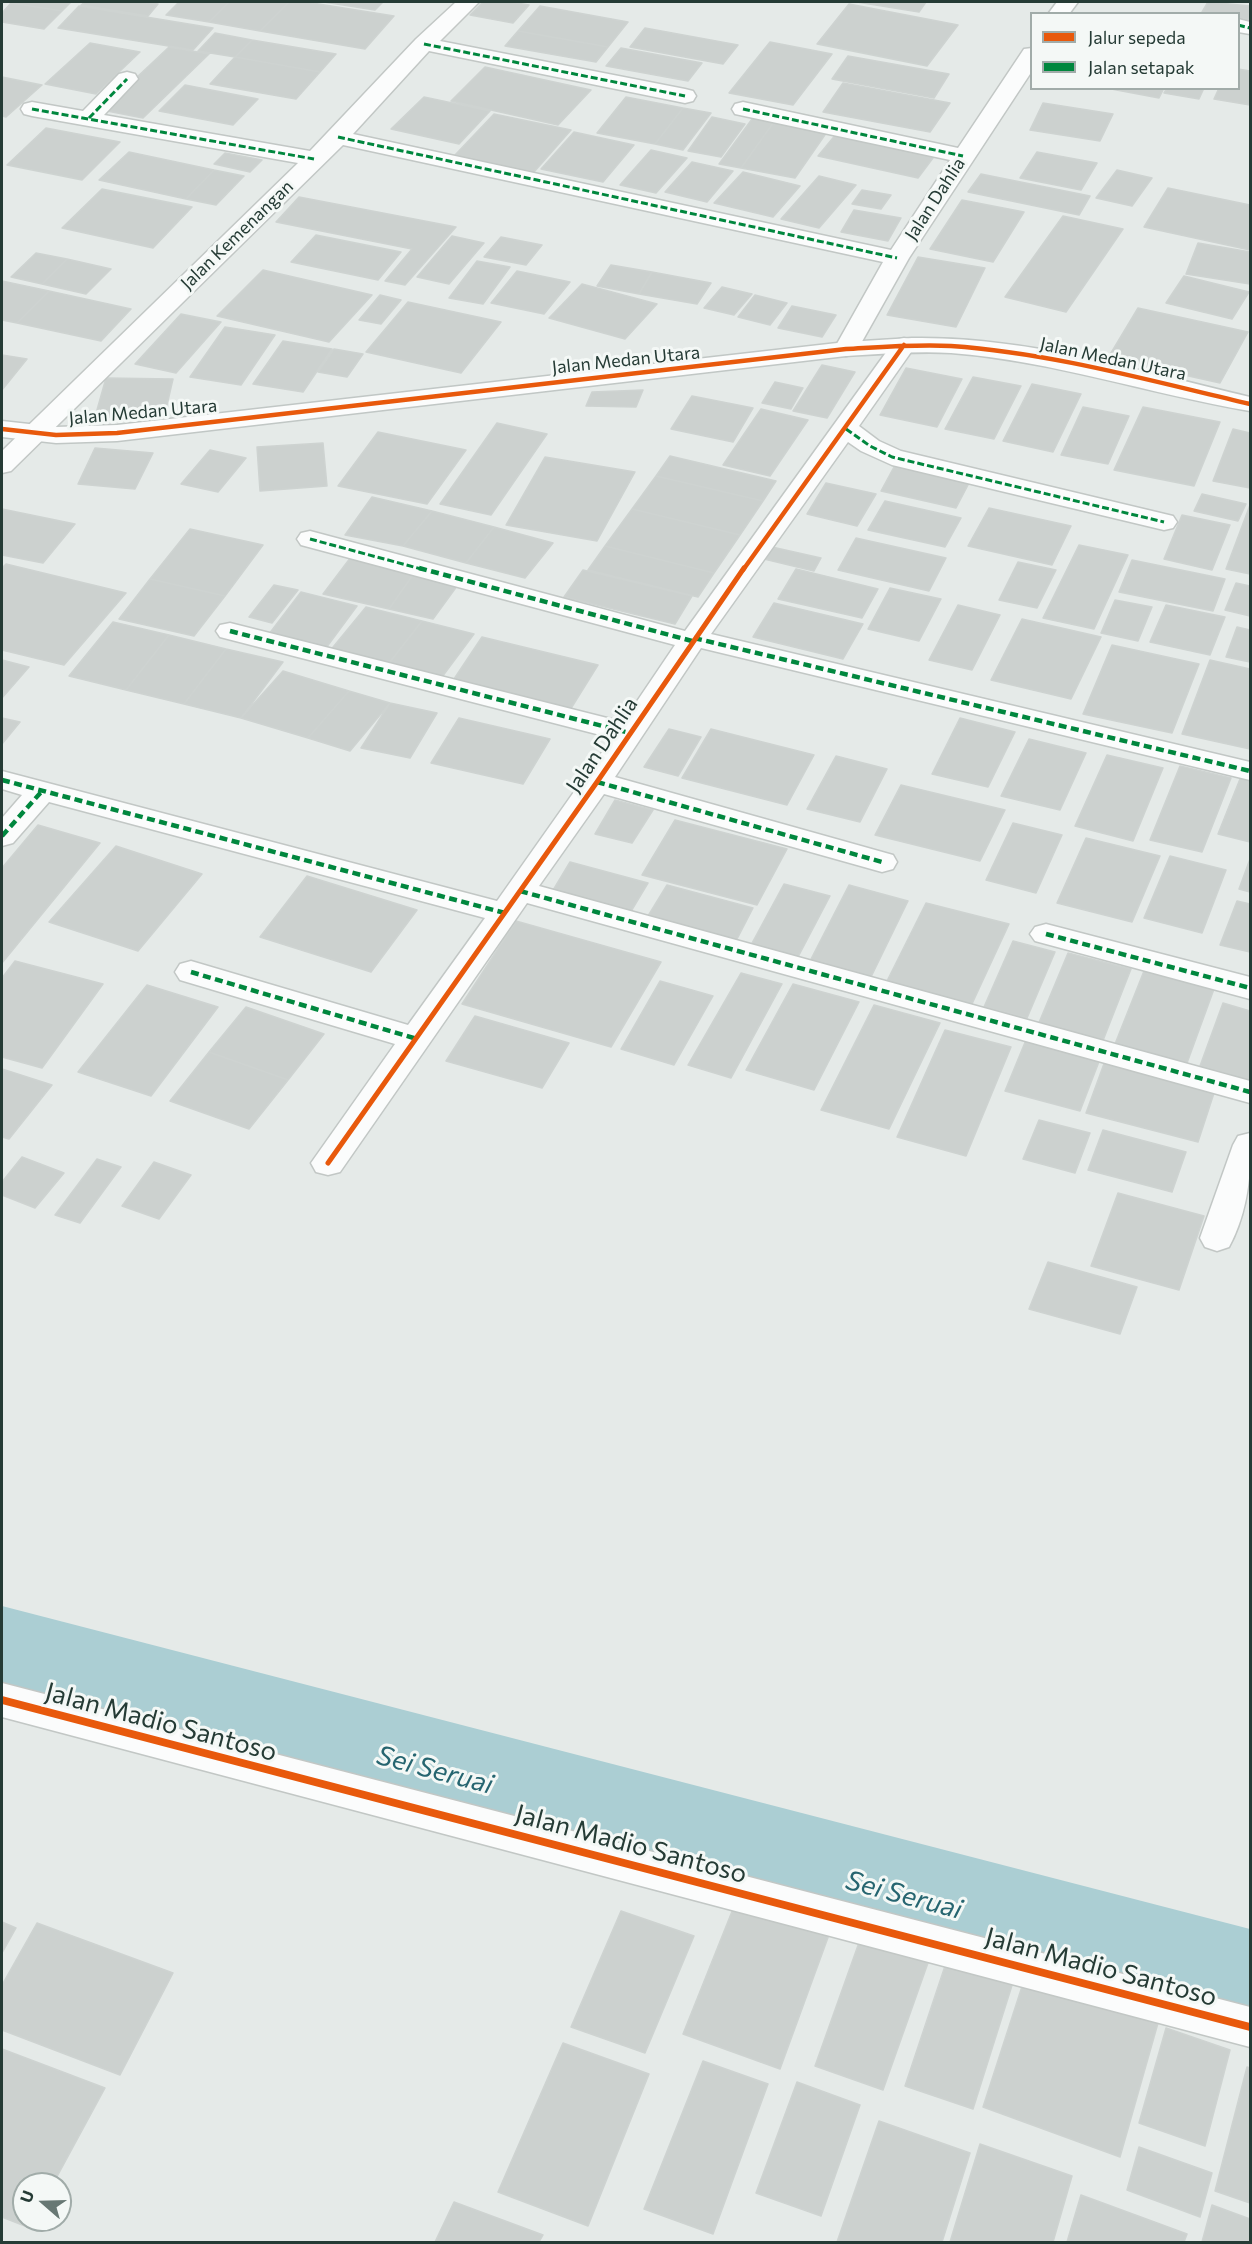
<!DOCTYPE html>
<html>
<head>
<meta charset="utf-8">
<style>
	body { margin:0 }
	#map { position:relative; width:1252px; height:2244px; overflow:hidden; background:#e5eae8; font-family:Commissioner,sans-serif }
	canvas { display:block }
	.frame { position:absolute; inset:0; border:3px solid #253b35; pointer-events:none }
	.legend { position:absolute; left:1030px; top:12px; width:210px; height:78px; box-sizing:border-box; background:#f4f8f6; border:2px solid #a1aca9; margin:0; padding:8px 10px; list-style:none; font-size:18px; color:#253b35 }
	.legend li { display:flex; align-items:center; gap:12px; height:30px }
	.legend b { width:30px; border:2px solid #a1aca9 }
	.north { position:absolute; left:12px; top:2172px; width:60px; height:60px; box-sizing:border-box; background:#f4f8f6; border:2px solid #a1aca9; border-radius:50%; rotate:290deg; font-size:16px; font-weight:700; line-height:24px; text-align:center; color:#253b35 }
	.north::after { content:''; display:block; margin:auto; width:21px; height:27px; background:#687874; clip-path:polygon(50% 0,100% 100%,50% 72%,0 100%) }
</style>
</head>
<body>
<div id="map">
<canvas width="1252" height="2244"></canvas>
<div class="frame"></div>
<ul class="legend">
<li><b style="height:8px;background:#e8590c"></b>Jalur sepeda</li>
<li><b style="height:8px;background:#00873e"></b>Jalan setapak</li>
</ul>
<div class="north">U</div>
</div>
<script>
const ctx = document.querySelector('canvas').getContext('2d');
ctx.lineJoin = 'round';
function fillPath(path, color) {
  ctx.fillStyle = color;
  ctx.fill(path, 'evenodd');
}
function trace(path, color, width, dash) {
  ctx.strokeStyle = color;
  ctx.lineWidth = width;
  ctx.lineCap = dash ? 'butt' : 'round';
  ctx.setLineDash(dash || []);
  ctx.stroke(path);
}
function write(font, color, halo, rows, align = 'center') {
  ctx.font = font + ' Commissioner,sans-serif';
  ctx.lineWidth = 6;
  ctx.setLineDash([]);
  ctx.textBaseline = 'middle';
  ctx.strokeStyle = halo;
  ctx.fillStyle = color;
  for (const [text, x, y, turn = 0] of rows) {
    ctx.save();
    ctx.translate(x, y);
    ctx.rotate((+turn || 0) * Math.PI / 180);
    ctx.textAlign = isNaN(turn) ? turn : align;
    if (halo) ctx.strokeText(text, 0, 0);
    ctx.fillText(text, 0, 0);
    ctx.restore();
  }
}
fillPath(new Path2D(`
	M2,1606L1250,1929V2045L2,1704Z`), '#abced3');
const building = new Path2D(`
	M13,2H71L62,11L11,3Z
	M85,2H139L158,4L148,16L81,5Z
	M179,2H229L209,22L166,15Z
	M229,2H289L260,31L209,22Z
	M289,2H306L394,16L365,49L260,31Z
	M324,2H383L375,10Z
	M483,2H511L529,5L513,23L470,15Z
	M857,2H926L919,12Z
	M1208,2L1250,6V20L1238,18V14L1202,12Z
	M11,3L62,11L44,29L2,22V13Z
	M849,4L958,25L927,66L817,44Z
	M79,6L213,28L193,50L58,28Z
	M540,6L628,22L608,47L518,31Z
	M645,28L738,45L723,64L630,47Z
	M518,31L608,47L596,62L505,46Z
	M215,33L252,40L235,57L198,51Z
	M252,40L336,54L320,72L235,57Z
	M770,42L832,54L793,105L729,93Z
	M90,43L140,52L96,94L45,84Z
	M169,47L209,54L143,118L102,110Z
	M621,48L702,63L688,81L606,66Z
	M848,56L949,74L934,98L832,79Z
	M235,57L320,72L296,99L210,84Z
	M485,67L591,90L558,125L451,101Z
	M1238,69L1250,71V105L1214,99L1219,88H1238Z
	M2,77L42,85L6,117L2,116Z
	M843,83L950,103L930,132L823,112Z
	M185,85L258,99L233,125L159,111Z
	M1106,88H1164L1159,98Z
	M1167,88H1204L1199,99L1164,93Z
	M424,97L490,111L459,144L391,129Z
	M626,97L683,108L655,144L597,133Z
	M1043,103L1113,114L1100,141L1030,130Z
	M683,108L711,113L683,150L655,144Z
	M494,114L571,130L534,172L455,155Z
	M755,115L776,119L741,168L719,164Z
	M712,117L745,124L721,157L688,151Z
	M776,119L829,129L795,178L741,168Z
	M46,128L120,142L82,180L7,165Z
	M574,132L634,145L603,182L541,169Z
	M837,133L936,154L918,178L818,156Z
	M651,150L687,158L656,193L620,185Z
	M129,152L214,170L186,199L99,180Z
	M1037,152L1097,163L1081,190L1020,178Z
	M225,153L262,160L250,172L214,164Z
	M692,162L733,171L707,202L665,192Z
	M214,170L244,176L216,205L186,199Z
	M1117,170L1152,178L1132,206L1096,198Z
	M743,172L800,186L773,217L714,203Z
	M981,174L1090,196L1079,215L968,192Z
	M819,176L856,185L819,228L781,219Z
	M1168,188L1250,205V250L1144,227Z
	M102,189L192,207L153,248L62,228Z
	M862,190L891,195L881,209L852,204Z
	M299,197L456,227L405,285L385,281L412,249L276,222Z
	M962,200L1024,212L993,262L930,249Z
	M854,210L901,218L888,241L841,232Z
	M1063,216L1123,229L1066,312L1005,297Z
	M316,235L401,252L378,280L291,262Z
	M452,236L484,243L449,284L417,277Z
	M501,237L542,245L526,265L484,257Z
	M1198,243L1250,252V284L1186,274Z
	M36,253L67,259L42,284L11,277Z
	M918,257L985,268L956,327L887,315Z
	M67,259L111,269L86,294L42,284Z
	M477,261L510,267L483,304L449,298Z
	M611,265L652,272L639,294L597,286Z
	M263,270L372,295L329,342L217,316Z
	M517,271L570,282L544,314L491,303Z
	M652,272L711,283L697,304L639,294Z
	M1184,276L1249,292L1232,319L1166,303Z
	M2,281L49,291L17,323L2,320Z
	M582,284L657,304L625,339L549,318Z
	M722,287L752,294L734,315L704,308Z
	M49,291L131,309L101,341L17,323Z
	M380,295L401,300L381,324L359,320Z
	M755,295L787,303L770,325L738,317Z
	M408,302L501,322L461,373L366,352Z
	M792,306L836,315L822,337L778,328Z
	M1138,308L1248,332L1220,383L1108,358Z
	M181,314L221,322L176,373L135,364Z
	M225,327L275,335L241,385L190,377Z
	M283,341L332,349L303,392L253,384Z
	M334,349L363,354L347,377L318,372Z
	M2,355L27,359L2,390Z
	M822,365L855,372L827,418L793,411Z
	M906,368L962,379L937,427L880,415Z
	M973,377L1021,386L994,439L945,429Z
	M106,378L173,379L164,418L95,417Z
	M775,382L803,388L791,409L762,403Z
	M1032,384L1081,394L1053,452L1003,441Z
	M643,390L636,407L586,406L592,392Z
	M692,396L753,408L733,442L671,429Z
	M1083,407L1129,416L1108,464L1061,455Z
	M1143,407L1220,422L1194,486L1114,470Z
	M761,409L808,420L770,476L723,465Z
	M497,423L547,434L491,515L440,504Z
	M1233,429L1250,433V488L1213,481Z
	M378,432L466,450L427,504L338,486Z
	M323,443L327,486L260,491L257,447Z
	M95,448L153,453L135,489L78,484Z
	M210,450L246,458L218,492L181,484Z
	M670,456L776,481L763,501L656,476Z
	M545,457L635,472L597,541L506,525Z
	M894,467L969,483L956,508L881,491Z
	M656,476L763,501L740,535L632,509Z
	M826,483L876,494L857,526L807,514Z
	M1202,494L1246,504L1238,521L1194,511Z
	M372,497L432,511L403,546L345,535Z
	M885,501L961,518L945,547L868,530Z
	M1250,505V574L1226,569Z
	M989,508L1071,526L1052,565L968,546Z
	M2,509L75,524L43,563L2,555Z
	M632,509L740,535L714,573L605,546Z
	M432,511L494,527L466,563L403,546Z
	M1182,515L1230,525L1212,570L1164,559Z
	M494,527L553,543L525,578L466,563Z
	M190,529L263,545L225,596L150,579Z
	M856,538L946,558L929,591L838,570Z
	M1079,545L1128,555L1094,629L1043,618Z
	M605,546L714,573L698,597L588,570Z
	M772,547L821,558L814,571L764,559Z
	M351,557L415,572L389,609L323,594Z
	M1132,560L1225,579L1213,611L1119,592Z
	M1018,562L1056,570L1037,608L999,600Z
	M6,564L126,593L64,665L2,650V568Z
	M796,569L878,589L862,618L778,599Z
	M583,570L692,596L675,624L564,597Z
	M415,572L460,582L433,619L389,609Z
	M150,579L225,596L194,636L119,619Z
	M1236,583L1250,586V616L1225,610Z
	M274,585L298,590L272,623L249,617Z
	M890,588L941,599L919,641L868,629Z
	M301,592L357,606L326,648L269,634Z
	M1115,600L1152,607L1138,641L1101,633Z
	M774,603L863,624L843,659L753,637Z
	M958,605L1000,615L972,670L929,660Z
	M1166,605L1225,617L1210,655L1150,642Z
	M366,607L422,621L386,667L329,652Z
	M1022,619L1101,637L1071,699L991,680Z
	M422,621L474,634L439,681L386,667Z
	M113,622L169,635L126,690L69,676Z
	M1237,627L1250,630V662L1226,657Z
	M169,635L226,649L184,704L126,690Z
	M482,637L598,665L570,710L452,682Z
	M1112,645L1199,664L1172,733L1083,714Z
	M226,649L283,662L241,718L184,704Z
	M2,660L29,667L2,698Z
	M1210,660L1250,669V749L1182,734Z
	M283,671L349,691L308,738L241,718Z
	M349,691L390,703L350,751L308,738Z
	M390,703L437,713L410,758L361,748Z
	M2,718L20,722L2,744Z
	M459,718L550,739L523,784L431,763Z
	M960,718L1015,732L988,787L932,774Z
	M669,729L701,737L678,776L644,767Z
	M711,729L814,755L787,805L682,778Z
	M1029,739L1086,753L1060,810L1001,796Z
	M1107,755L1163,768L1133,841L1075,826Z
	M836,756L887,769L860,822L807,809Z
	M1180,766L1231,778L1202,852L1150,840Z
	M1242,774L1250,776V842L1218,834Z
	M901,785L1005,810L980,861L875,835Z
	M615,800L653,810L632,843L595,834Z
	M675,820L787,849L757,905L642,875Z
	M1013,823L1062,835L1036,893L986,880Z
	M38,825L100,843L2,963V868Z
	M1086,838L1160,856L1132,922L1057,903Z
	M116,846L202,874L138,951L49,922Z
	M1170,856L1226,870L1202,933L1144,918Z
	M1250,859V892L1239,889Z
	M570,862L648,883L630,913L552,892Z
	M307,876L417,910L371,972L260,937Z
	M784,884L830,896L798,957L751,945Z
	M667,885L753,908L736,941L648,916Z
	M849,885L908,901L870,979L809,963Z
	M1237,901L1250,904V952L1220,945Z
	M926,903L1009,924L971,1006L886,983Z
	M516,921L661,962L611,1047L462,1004Z
	M1013,941L1055,952L1027,1018L984,1007Z
	M1068,953L1131,969L1102,1043L1038,1025Z
	M15,961L103,984L42,1068L2,1057V978Z
	M1144,971L1214,989L1187,1063L1115,1044Z
	M741,973L782,984L731,1078L688,1065Z
	M660,981L713,996L674,1065L621,1049Z
	M793,984L859,1002L814,1090L746,1070Z
	M147,985L218,1007L151,1096L78,1072Z
	M1223,1003L1250,1011V1080L1200,1066Z
	M874,1005L940,1023L889,1129L821,1110Z
	M246,1007L324,1034L288,1080L209,1052Z
	M475,1016L569,1043L542,1088L446,1061Z
	M945,1030L1011,1047L966,1156L897,1137Z
	M1026,1040L1100,1059L1080,1111L1005,1091Z
	M209,1052L288,1080L249,1129L170,1101Z
	M1105,1061L1215,1090L1198,1142L1086,1113Z
	M2,1069L52,1085L9,1139L2,1137Z
	M1039,1120L1090,1133L1075,1173L1023,1159Z
	M1103,1130L1186,1152L1172,1192L1088,1170Z
	M22,1157L64,1173L35,1208L2,1195V1182Z
	M97,1159L121,1167L80,1223L55,1215Z
	M154,1162L191,1175L159,1219L122,1206Z
	M1118,1193L1204,1216L1179,1290L1091,1266Z
	M1048,1262L1137,1287L1120,1334L1029,1309Z
	M737,1899L830,1932L780,2069L683,2034Z
	M621,1911L694,1936L645,2053L571,2027Z
	M2,1922L16,1928L2,1953Z
	M37,1923L173,1973L120,2075L2,2030V1985Z
	M861,1937L929,1960L883,2090L815,2066Z
	M948,1957L1014,1979L973,2109L905,2086Z
	M1027,1971L1160,2016L1120,2157L983,2107Z
	M1166,2028L1230,2050L1205,2146L1139,2123Z
	M563,2043L649,2074L588,2226L498,2192Z
	M2,2049L105,2088L53,2184H24V2220H34L30,2228L2,2217Z
	M703,2061L768,2084L713,2234L644,2209Z
	M1247,2067L1250,2068V2203L1215,2191Z
	M797,2082L860,2105L821,2216L756,2193Z
	M879,2121L970,2153L942,2242H837Z
	M980,2144L1072,2176L1053,2242H950Z
	M1139,2147L1212,2173L1200,2217L1127,2190Z
	M1081,2195L1187,2234L1184,2242H1067Z
	M454,2202L543,2235L539,2242H435Z
	M1212,2205L1250,2219V2242H1202Z`);
fillPath(building, '#ccd1cf');
trace(building, '#ced3d1', 1.5);
const street = new Path2D(`
	M456,2H479L440,41L685,89L693,91L696,96L693,101L685,103L429,51L353,134L891,250L950,160L735,114L732,109L735,104L743,102L958,148L1024,49L1032,48V71L909,258L855,354L846,356L837,354L834,349L883,262L343,145L11,471L2,473V451L298,163L32,116L24,114L21,109L24,104L32,102L83,111L119,74L127,72L135,74L138,79L104,115L310,151L416,39Z
	M1057,2H1078L1069,14H1048Z
	M1238,19L1250,22V34L1238,32Z
	M904,338L913,340L916,345L859,426L879,441L901,451L1173,516L1177,522L1173,528L1164,530L892,465L861,451L848,442L711,634L1250,762V780L701,648L615,777L893,855L897,862L893,869L882,872L604,794L539,886L1250,1081V1103L527,903L340,1172L328,1175L316,1172L311,1163L395,1044L180,980L175,972L180,964L191,961L408,1025L485,918L49,802L13,843L2,846V818L22,795L2,789V771L497,901L612,738L220,637L216,631L220,625L230,623L623,722L675,645L301,545L297,539L301,533L310,531L685,631L895,340Z
	M1046,924L1250,977V999L1035,941L1030,934L1035,927Z
	M1250,1133C1252,1172 1248,1212 1229,1247L1217,1251L1205,1247L1200,1238L1233,1145L1238,1136Z
	M2,1683L1250,2007V2047L2,1717Z`);
const secondary = new Path2D(`
	M912,338C1026,336 1140,371 1250,397V411C1150,394 1053,361 951,353C916,351 881,354 846,356L117,441L56,443L2,437V421L56,427L117,425L846,342Z`);
trace(street, '#c2c7c5', 3);
trace(secondary, '#c1c7c5', 3);
fillPath(street, '#fbfcfc');
fillPath(secondary, '#fbfcfc');
trace(new Path2D(`
	M1238,25L1250,28
	M424,44L685,96
	M32,109L314,159
	M743,109L963,156
	M89,118L127,79
	M338,137L897,258
	M846,429L870,446L892,457L1164,522
	M310,539L425,570`), '#00873e', 3, [7, 3]);
trace(new Path2D(`
	M419,568L692,641
	M230,631L630,733
	M694,638L1250,771
	M2,780L505,913
	M597,782L882,862
	M2,836L42,791
	M520,891L1250,1092
	M1046,934L1250,988
	M191,972L417,1039`), '#00873e', 4.5, [8, 4.5]);
trace(new Path2D(`
	M2,429L56,435L117,433L846,349C881,347 916,344 951,346C1052,353 1151,381 1250,404
	M743,570L904,345`), '#e8590c', 4.5);
trace(new Path2D(`
	M328,1163L597,782L744,568`), '#e8590c', 5);
trace(new Path2D(`
	M2,1700L1250,2027`), '#e8590c', 8);
write('18px', '#253b35', '#f4f8f6', [
	["Jalan Dahlia",935,199,-57],
	["Jalan Kemenangan",237,235,-44],
	["Jalan Medan Utara",1113,359,12],
	["Jalan Medan Utara",626,360,-6],
	["Jalan Medan Utara",143,412,-5]
]);
write('21px', '#253b35', '#f4f8f6', [
	["Jalan Dahlia",602,745,-56]
]);
write('26px', '#253b35', '#f4f8f6', [
	["Jalan Madio Santoso",161,1722,15],
	["Jalan Madio Santoso",631,1844,15],
	["Jalan Madio Santoso",1101,1967,15]
]);
write('italic 27px', '#266570', '#f4f8f6', [
	["Sei Seruai",435,1770,15],
	["Sei Seruai",904,1895,15]
]);
</script>
</body>
</html>
